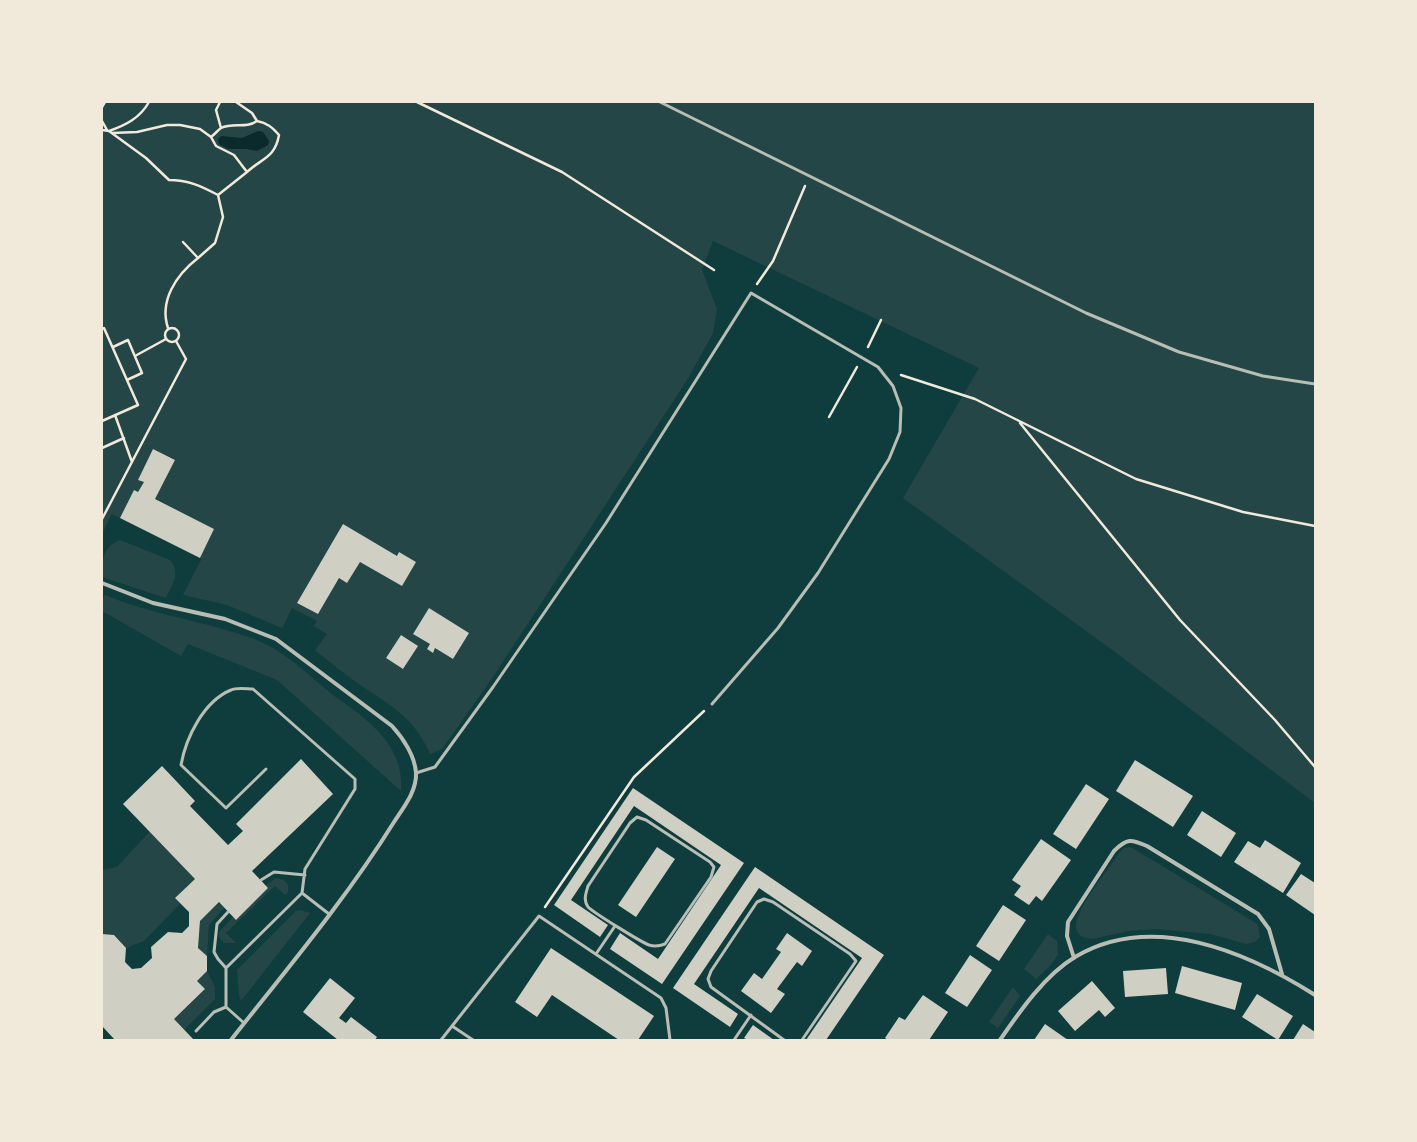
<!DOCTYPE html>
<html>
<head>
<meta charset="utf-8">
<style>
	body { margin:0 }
	#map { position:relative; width:1417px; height:1142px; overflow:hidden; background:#0f3d3e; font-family:"Noto Sans",sans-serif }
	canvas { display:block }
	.frame { position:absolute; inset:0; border:103px solid #f1e9da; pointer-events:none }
</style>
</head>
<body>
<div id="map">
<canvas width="1417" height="1142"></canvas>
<div class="frame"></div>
</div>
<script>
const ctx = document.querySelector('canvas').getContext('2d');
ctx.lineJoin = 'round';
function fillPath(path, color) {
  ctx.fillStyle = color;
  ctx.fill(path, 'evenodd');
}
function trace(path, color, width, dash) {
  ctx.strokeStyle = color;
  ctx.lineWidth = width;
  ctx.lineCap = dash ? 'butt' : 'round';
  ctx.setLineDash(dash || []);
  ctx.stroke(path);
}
fillPath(new Path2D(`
	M102,102H1315V803L1111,649L903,498L979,368L713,241L702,270L717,309L713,333L689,377L491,680L442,749L430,754C414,717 391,706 359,684C344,674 330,662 315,650L327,634L314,626L317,621L292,608L282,628L227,605L183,595L202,558H200L214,529L155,499L175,460L153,449L139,480L144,482L138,492L134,490L120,518L112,514L102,534ZM343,524L397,556L399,552L416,562L402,586L360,562L339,578L318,614L297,603ZM429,608L469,633L453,659L435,648L433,653L427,649L430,644L413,633ZM401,635L418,646L403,669L386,658Z
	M120,540L170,560C181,573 172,585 166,598L102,577C102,561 103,546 120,540Z
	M105,595C153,615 205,621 254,639C285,651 307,674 333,695C354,710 377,725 391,748C399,762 402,775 401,791L277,680L188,644L181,656L102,611V601Z
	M150,831L195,879L175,898L180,904L144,941L126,948L114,935L102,934V870L117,867Z
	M1131,847L1251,920L1258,925L1260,937L1255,942L1246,944L1211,934L1156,929L1128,931L1093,939L1082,937C1079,934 1076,931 1076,927C1074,911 1110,867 1119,853L1124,848Z
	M276,878L284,880L288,885V892L285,895L275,886L226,933L236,943H224L219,937V932L233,917L236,920L268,888L266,885Z
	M219,902L224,908L209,925L207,956L198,948L200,921Z
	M300,910L310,913L241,1001L239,996L237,970L296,911Z
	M1048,934L1057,941L1058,955L1050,966L1036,979L1024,969Z
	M207,971L215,987V999L184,1030L174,1019L205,990L197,981Z
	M1013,987L1020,996L998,1028L989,1022Z`), '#244646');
fillPath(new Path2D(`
	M258,131L263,132L269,141L268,145L257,151L246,149H228L219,144L218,139L221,136L242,138Z`), '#0a2a2b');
fillPath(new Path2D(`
	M153,449L175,460L155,499L214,529L200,558L120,518L134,490L138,492L144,482L138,480Z
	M343,524L397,556L399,552L416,562L402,586L360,562L347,583L339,578L318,614L297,603Z
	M429,608L469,633L453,659L435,648L433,653L427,649L430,644L413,634Z
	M401,635L418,646L403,669L386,658Z
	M301,759L333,794L252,871L268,888L236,920L219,902L200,921L198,948L207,956V971L197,981L205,989L174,1019L194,1040H115L102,1026V934L114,935L126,948L125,962L132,969L141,968L152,958L151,947L168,932L182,933L189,926V912L175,898L195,879L123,804L162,766L195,801L190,806L228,845L243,831L236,824Z
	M1135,760L1193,796L1173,827L1116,791Z
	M1086,784L1109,799L1076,849L1053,834Z
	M633,788L744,863L662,984L610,949L620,933L658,959L721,865L634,806L571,900L608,925L600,937L554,905Z
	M1202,811L1236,833L1221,857L1187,835Z
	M1041,839L1071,860L1042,901L1036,896L1029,905L1014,895L1021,886L1012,880Z
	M1265,840L1301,863L1283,893L1234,862L1248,841L1260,848Z
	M657,847L675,859L636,917L618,905Z
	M755,867L884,955L826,1040H806L862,958L759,888L694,984L738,1014L730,1027L673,988Z
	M1301,874L1315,883V915L1286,895Z
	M1003,905L1026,920L999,961L976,946Z
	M787,933L812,951L802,966L797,962L777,989L785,994L771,1013L741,991L754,973L762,979L781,952L776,949Z
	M551,948L654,1016L638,1040H619L552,995L537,1017L515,1002Z
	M970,955L992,970L967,1007L945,993Z
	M1182,966L1242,983L1235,1010L1175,993Z
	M1166,968L1168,994L1125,997L1123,971Z
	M330,978L355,998L339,1018L346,1023L351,1017L377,1037L375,1040H338L303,1012Z
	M1092,981L1115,1008L1105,1017L1099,1010L1075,1031L1058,1011Z
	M1257,994L1293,1016L1278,1040L1242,1017Z
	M923,995L948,1012L929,1040H888L885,1038L899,1017L905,1020Z
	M1045,1024L1068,1040H1034Z
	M1303,1024L1315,1032V1040H1293Z
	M753,1025L774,1040H748L744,1038Z`), '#cfcfc3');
trace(new Path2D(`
	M220,102L216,110L221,128
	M236,102L252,113L257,121
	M417,102L562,172L714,270
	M102,107L105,102
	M102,121L107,130
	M102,130L109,131L146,158L169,180C188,180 201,186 218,195L223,217L215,243L198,258
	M109,131C126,125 140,118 149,102
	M112,133L137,132L167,125H180L200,129L211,137L216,146L234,155L247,172L218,195
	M211,137C214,135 218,130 221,128C233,122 246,129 257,121C267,123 272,127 279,135C275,158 262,158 247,172
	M757,284L773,261L805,186
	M165 335a7 7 0 1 1 14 0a7 7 0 1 1-14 0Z
	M168,328C159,301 176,275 198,258L183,242
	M102,329L104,328L138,405L102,421
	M113,347L128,340L142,373L127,380
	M868,347L881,320
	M135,356L166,339
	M901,375L975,399L1136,479L1243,512L1315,526
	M115,415L132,462
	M829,417L857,367
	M1020,423L1180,620L1275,720L1315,767
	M102,448L124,438
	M102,519L186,359L176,341
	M545,907L634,777L704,711`), '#f1e9da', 2.5);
trace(new Path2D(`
	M660,102L1086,313L1179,352L1263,376L1315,384
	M266,769L226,808L181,765C186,737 204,701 231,690C237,687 247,689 253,689L355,779V789L305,869L302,893
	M416,773L435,767L493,687L606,523L751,293L878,367L893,386L901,408L900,432L889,459L818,573L778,628L712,704
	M637,817L646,820L710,862L714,867L711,877L665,944C660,946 655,947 649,945C641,942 594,913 588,907C583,900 586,893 588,886L630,823Z
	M261,880L274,872L305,875
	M596,954L615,926
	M226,968L218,959L214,952L217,924L228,912
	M244,1023L226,1007V968L302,893L329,914
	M452,1026L473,1040
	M196,1031L214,1012L226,1007
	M441,1040L539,916L661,998L666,1008L670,1040
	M734,1040L751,1015
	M784,1040L711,987L708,979L711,971L757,902L764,899L773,902L850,954L856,961L802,1040`), '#b8beb3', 3);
trace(new Path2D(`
	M102,583L153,603L225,619L276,639L392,726C403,738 415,756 416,773C417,791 403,808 394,822C346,899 287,969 231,1040
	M1074,958L1067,936L1068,922L1114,851C1127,838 1131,839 1147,846L1258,914L1269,929L1282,974
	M1000,1040C1020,1011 1045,975 1075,957C1152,911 1247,952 1315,995`), '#b8beb3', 4);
</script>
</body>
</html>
